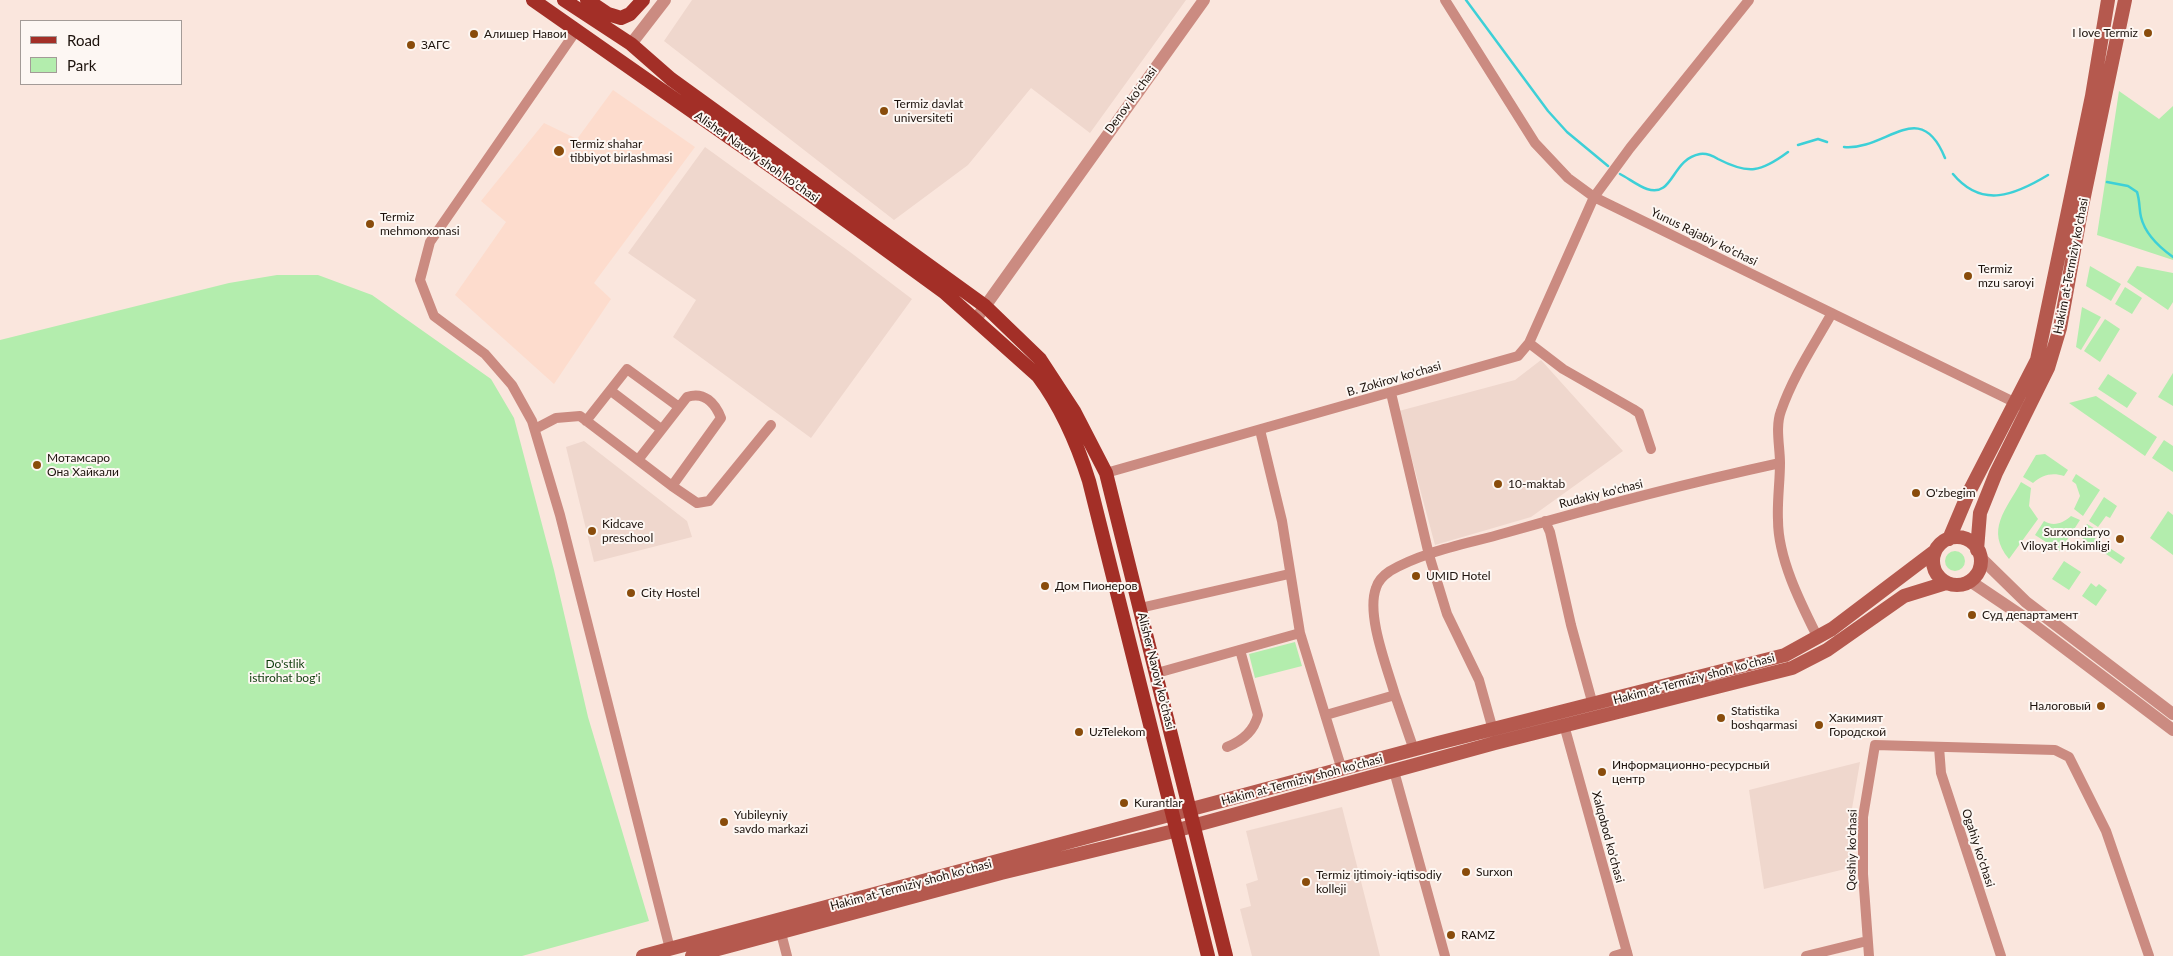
<!DOCTYPE html>
<html>
<head>
<meta charset="utf-8">
<style>
	body { margin:0 }
	#map { position:relative; width:2173px; height:956px; overflow:hidden; background:#fae6dd; font-family:Lato,sans-serif }
	canvas { display:block }
	.legend { position:absolute; left:20px; top:20px; width:162px; height:65px; box-sizing:border-box; background:#fdf7f3; border:1px solid #a39b97; margin:0; padding:6px 9px; list-style:none; font-size:15px; color:#1c120c }
	.legend li { display:flex; align-items:center; gap:10px; height:25px }
	.legend b { width:25px; border:1px solid #a39b97 }
</style>
</head>
<body>
<div id="map">
<canvas width="2173" height="956"></canvas>
<ul class="legend">
<li><b style="height:6px;background:#a32f27"></b>Road</li>
<li><b style="height:14px;background:#b3edad"></b>Park</li>
</ul>
</div>
<script>
const ctx = document.querySelector('canvas').getContext('2d');
ctx.lineJoin = 'round';
function fillPath(path, color) {
  ctx.fillStyle = color;
  ctx.fill(path, 'evenodd');
}
function trace(path, color, width, dash) {
  ctx.strokeStyle = color;
  ctx.lineWidth = width;
  ctx.lineCap = dash ? 'butt' : 'round';
  ctx.setLineDash(dash || []);
  ctx.stroke(path);
}
function write(font, color, halo, rows, align = 'center') {
  ctx.font = font + ' Lato,sans-serif';
  ctx.lineWidth = 4;
  ctx.setLineDash([]);
  ctx.textBaseline = 'middle';
  ctx.strokeStyle = halo;
  ctx.fillStyle = color;
  for (const [text, x, y, turn = 0] of rows) {
    ctx.save();
    ctx.translate(x, y);
    ctx.rotate((+turn || 0) * Math.PI / 180);
    ctx.textAlign = isNaN(turn) ? turn : align;
    if (halo) ctx.strokeText(text, 0, 0);
    ctx.fillText(text, 0, 0);
    ctx.restore();
  }
}
fillPath(new Path2D(`
	M613,90L695,147L594,283L611,299L554,384L455,295L506,222L481,201L544,123L577,139Z`), '#fddccd');
fillPath(new Path2D(`
	M692,0H1186L1090,133L1031,88L968,165L894,220L664,41Z
	M705,147L850,252L912,299L811,438L673,337L696,300L628,253Z
	M1541,360L1623,451L1531,517L1435,545L1399,411L1515,380Z
	M584,441L687,521L692,537L594,562L566,447Z
	M1860,762L1849,826L1853,867L1764,889L1749,790Z
	M1342,807L1380,956H1252L1240,909L1251,906L1246,884L1258,880L1246,831Z`), '#efd7cd');
fillPath(new Path2D(`
	M2119,91L2159,119L2173,106V260L2097,235Z
	M2090,266L2121,284L2111,301L2086,286Z
	M2137,266L2173,273V302L2168,310L2127,282Z
	M277,275H318L372,295L491,379L514,418L554,570L588,717L649,921L522,956H0V340L229,283Z
	M2125,287L2142,298L2132,314L2115,304Z
	M2082,307L2101,317L2081,350L2076,347Z
	M2105,319L2120,329L2100,362L2084,351Z
	M2173,373V406L2158,397Z
	M2108,374L2137,393L2127,408L2098,389Z
	M2096,396L2157,437L2145,456L2069,403Z
	M2164,440L2173,446V472L2152,458Z
	M2045,454L2068,470L2064,476C2052,472 2042,475 2033,483L2023,477L2036,455Z
	M2076,474L2100,490L2083,516L2074,509L2080,496L2076,484L2072,481Z
	M2021,482L2031,488L2029,506L2038,519L2009,559C1985,530 2006,510 2021,482Z
	M2104,497L2117,506L2110,518L2106,516L2098,527L2089,521Z
	M2168,511L2173,515V555L2150,538Z
	M2071,516L2080,520L2060,551L2035,535L2044,521C2054,527 2063,523 2071,516Z
	M2087,524L2097,530L2093,537L2125,558L2121,564L2079,536Z
	M1945 561a10 10 0 1 1 20 0a10 10 0 1 1-20 0Z
	M2064,561L2081,572L2069,590L2052,579Z
	M2091,583L2096,587L2099,584L2107,590L2096,606L2082,596Z
	M1295,642L1302,666L1255,678L1249,654Z`), '#b3edad');
trace(new Path2D(`
	M1466,0L1548,111L1567,132L1608,166
	M1798,145L1818,139L1827,142
	M1844,147C1886,151 1920,96 1945,158
	M1620,174C1628,178 1638,186 1647,189C1674,198 1671,159 1700,154C1706,153 1713,156 1718,159C1749,175 1761,172 1788,152
	M1953,174C1982,209 2015,195 2048,175
	M2107,182L2128,186L2137,192C2140,201 2139,209 2141,217C2145,234 2159,247 2173,257`), '#3dd0d7', 2.5);
trace(new Path2D(`
	M1445,0L1535,143L1568,178L1594,197L2020,405
	M576,31L430,242L420,280L434,316L485,354L512,385L532,421L560,515L670,949
	M1529,343L1563,369L1633,409L1639,413L1651,449
	M611,391L661,429
	M1391,393L1429,555L1447,614L1479,680L1493,730
	M586,421L627,369L679,407
	M535,429L556,418L580,416L672,486L721,418C715,403 704,391 687,397L638,460
	M1260,430L1282,521L1300,633
	M1106,473L1518,356L1529,343L1594,197L1630,148L1749,0
	M672,486L697,503L709,501L771,425
	M1545,521L1550,532L1571,625L1593,705
	M1140,608L1289,574
	M1818,638C1801,604 1778,559 1778,520C1777,501 1780,482 1780,463C1780,447 1775,427 1781,411C1793,376 1814,345 1832,313
	M1157,673L1300,633L1342,770
	M1395,695C1387,667 1366,615 1376,588C1378,581 1384,575 1390,571C1424,551 1467,544 1505,533C1596,507 1688,483 1780,463
	M1326,715L1395,695L1414,750
	M1564,725L1628,956
	M1227,747C1242,741 1254,731 1258,715L1240,650
	M1939,747L1941,773L2001,956
	M1394,771L1445,956
	M781,933L787,956
	M1614,956L1627,952
	M1806,956L1867,941
	M1869,956L1863,874V817L1875,745L2055,750L2069,757L2106,831L2149,956`), '#cb8b81', 10);
trace(new Path2D(`
	M631,44L665,0
	M976,319L1204,0
	M1980,557L2026,602L2173,714
	M1970,581L2022,616L2173,730`), '#cb8b81', 12);
trace(new Path2D(`
	M1933 561a24 24 0 1 1 48 0a24 24 0 1 1-48 0Z
	M1949,539L1968,494L2037,360L2092,96L2108,0
	M1977,550L1980,513L1996,473L2048,368L2060,328L2082,206L2125,0
	M643,956L1438,743L1785,655L1832,629L1935,551
	M692,956L1001,873L1178,830L1495,743L1792,668L1827,650L1904,596L1946,583`), '#b5594e', 14);
trace(new Path2D(`
	M533,0L786,177L944,292L1038,376C1062,408 1077,443 1089,481L1208,956
	M564,0L631,44L671,79L985,306L1040,359L1074,411L1106,473L1226,956
	M587,0L608,14L621,18L630,14L643,0`), '#a32f27', 14);
for (const [x, y, r, color] of [
	[2148,33,5,"#894c0b"],
	[474,34,5,"#894c0b"],
	[411,45,5,"#894c0b"],
	[884,111,5,"#894c0b"],
	[559,151,6,"#894c0b"],
	[370,224,5,"#894c0b"],
	[1968,276,5,"#894c0b"],
	[37,465,5,"#894c0b"],
	[1498,484,5,"#894c0b"],
	[1916,493,5,"#894c0b"],
	[592,531,5,"#894c0b"],
	[2120,539,5,"#894c0b"],
	[1416,576,5,"#894c0b"],
	[1045,586,5,"#894c0b"],
	[631,593,5,"#894c0b"],
	[1972,615,5,"#894c0b"],
	[2101,706,5,"#894c0b"],
	[1721,718,5,"#894c0b"],
	[1819,725,5,"#894c0b"],
	[1079,732,5,"#894c0b"],
	[1602,772,5,"#894c0b"],
	[1124,803,5,"#894c0b"],
	[724,822,5,"#894c0b"],
	[1466,872,5,"#894c0b"],
	[1306,882,5,"#894c0b"],
	[1451,935,5,"#894c0b"]
]) {
  const dot = new Path2D();
  dot.arc(x, y, r, 0, 2 * Math.PI);
  ctx.fillStyle = color;
  ctx.fill(dot);
  trace(dot, '#fdf7f3', 2);
}
write('12px', '#1c120c', '#fdf7f3', [
	["I love Termiz",2138,33,"right"],
	["Алишер Навои",484,34],
	["ЗАГС",421,45],
	["Termiz davlat",894,104],
	["universiteti",894,118],
	["Termiz shahar",570,144],
	["tibbiyot birlashmasi",570,158],
	["Termiz",380,217],
	["mehmonxonasi",380,231],
	["Termiz",1978,269],
	["mzu saroyi",1978,283],
	["Мотамсаро",47,458],
	["Она Хайкали",47,472],
	["10-maktab",1508,484],
	["O'zbegim",1926,493],
	["Kidcave",602,524],
	["preschool",602,538],
	["Surxondaryo",2110,532,"right"],
	["Viloyat Hokimligi",2110,546,"right"],
	["UMID Hotel",1426,576],
	["Дом Пионеров",1055,586],
	["City Hostel",641,593],
	["Суд департамент",1982,615],
	["Налоговый",2091,706,"right"],
	["Statistika",1731,711],
	["boshqarmasi",1731,725],
	["Хакимият",1829,718],
	["Городской",1829,732],
	["UzTelekom",1089,732],
	["Информационно-ресурсный",1612,765],
	["центр",1612,779],
	["Kurantlar",1134,803],
	["Yubileyniy",734,815],
	["savdo markazi",734,829],
	["Surxon",1476,872],
	["Termiz ijtimoiy-iqtisodiy",1316,875],
	["kolleji",1316,889],
	["RAMZ",1461,935]
], 'left');
write('12px', '#1c120c', '#fdf7f3', [
	["Denov ko'chasi",1131,100,-54],
	["Alisher Navoiy shoh ko'chasi",757,157,35],
	["Yunus Rajabiy ko'chasi",1704,237,26],
	["Hakim at-Termiziy ko'chasi",2071,266,-79],
	["B. Zokirov ko'chasi",1394,379,-16],
	["Rudakiy ko'chasi",1601,494,-14],
	["Alisher Navoiy ko’chasi",1156,671,76],
	["Hakim at-Termiziy shoh ko'chasi",1694,679,-15],
	["Hakim at-Termiziy shoh ko'chasi",1302,780,-15],
	["Xalqobod ko'chasi",1608,837,75],
	["Ogahiy ko'chasi",1978,848,72],
	["Qoshiy ko'chasi",1852,850,-89],
	["Hakim at-Termiziy shoh ko'chasi",911,885,-15]
]);
write('12px', '#0e3c0c', '#fdf7f3', [
	["Do'stlik",285,664],
	["istirohat bog'i",285,678]
]);
</script>
</body>
</html>
